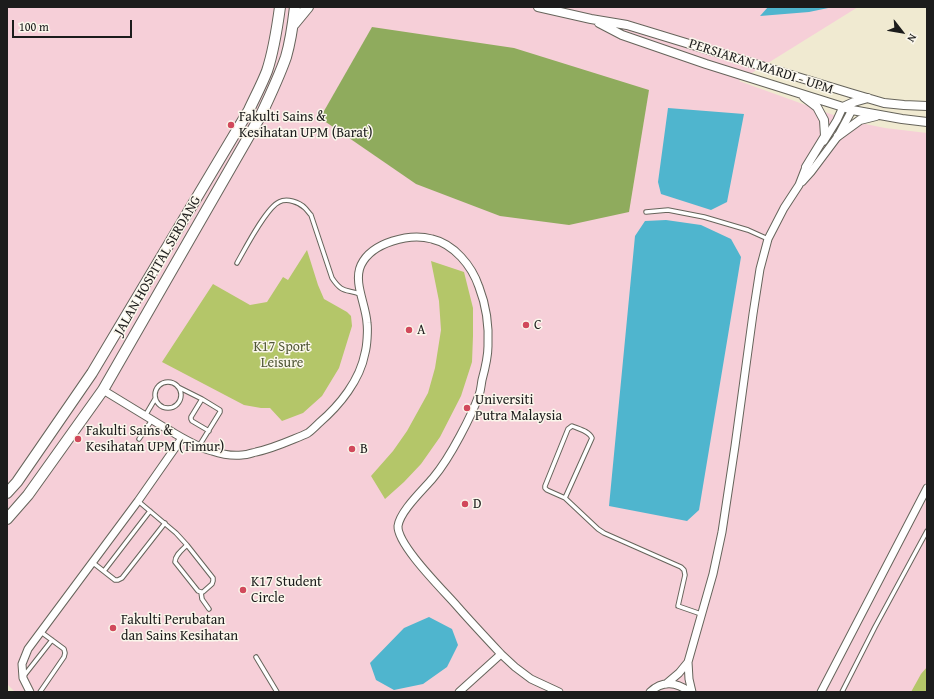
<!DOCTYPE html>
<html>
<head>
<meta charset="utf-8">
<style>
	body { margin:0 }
	#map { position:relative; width:934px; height:699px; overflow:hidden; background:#f0ead1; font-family:"Gentium Book Plus",serif }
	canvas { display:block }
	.frame { position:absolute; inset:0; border:8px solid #1c1c1c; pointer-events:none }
	.north { position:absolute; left:882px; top:12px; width:40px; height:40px; -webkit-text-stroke:3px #fbf7ec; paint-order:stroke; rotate:121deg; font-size:11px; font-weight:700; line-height:16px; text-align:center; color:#1c1c1c }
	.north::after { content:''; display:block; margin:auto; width:14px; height:18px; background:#1c1c1c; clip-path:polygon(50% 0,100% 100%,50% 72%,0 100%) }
	.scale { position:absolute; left:12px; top:20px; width:120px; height:18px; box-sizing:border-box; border:2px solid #1c1c1c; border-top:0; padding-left:5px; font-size:12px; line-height:14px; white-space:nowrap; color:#1c1c1c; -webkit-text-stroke:3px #fbf7ec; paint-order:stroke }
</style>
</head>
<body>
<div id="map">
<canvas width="934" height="699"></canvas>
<div class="frame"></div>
<div class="north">N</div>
<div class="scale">100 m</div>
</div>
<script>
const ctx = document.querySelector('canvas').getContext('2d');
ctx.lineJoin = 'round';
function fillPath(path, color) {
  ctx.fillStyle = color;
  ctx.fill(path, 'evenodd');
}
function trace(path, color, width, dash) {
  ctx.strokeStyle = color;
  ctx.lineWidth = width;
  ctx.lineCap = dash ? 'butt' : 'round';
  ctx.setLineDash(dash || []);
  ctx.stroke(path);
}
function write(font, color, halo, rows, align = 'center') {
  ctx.font = font + ' "Gentium Book Plus",serif';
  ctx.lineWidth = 3;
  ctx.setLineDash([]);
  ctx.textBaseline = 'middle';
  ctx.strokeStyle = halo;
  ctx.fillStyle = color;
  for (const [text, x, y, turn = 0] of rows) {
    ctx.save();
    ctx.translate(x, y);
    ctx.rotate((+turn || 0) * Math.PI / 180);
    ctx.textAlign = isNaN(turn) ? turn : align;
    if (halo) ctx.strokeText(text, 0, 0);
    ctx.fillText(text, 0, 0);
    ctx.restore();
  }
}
fillPath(new Path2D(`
	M7,7H858L739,81L850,121L885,128L927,133V692H15L7,684Z`), '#f6cfd8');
fillPath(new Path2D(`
	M307,250L318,285L324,299L347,312L351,316L352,326L339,368L322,396L303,413L282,421L270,408H261L244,405L162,362L213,284L250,305L267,302L283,277L288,280Z
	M431,261L464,272L473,308V336L472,362L461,396L440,437L421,464L404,482L385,499L371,476L393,451L407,431L428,393L435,368L441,330L439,301Z
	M927,667V692H911L921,674Z`), '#b4c669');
fillPath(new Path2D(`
	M372,27L514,48L649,90L629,212L569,225L500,216L416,184L320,118Z`), '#8fab5d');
fillPath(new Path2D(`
	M768,7H833L809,12L760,16Z
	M668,108L744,114L727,202L711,210L661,194L658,182Z
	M666,220L701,225L731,239L741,257L699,510L687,521L609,506L635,236L645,221Z
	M429,617L452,629L458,645L447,667L423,684L394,690L376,680L370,663L404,628Z`), '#4fb5ce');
const service = new Path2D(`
	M646,212L668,210L704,217L748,230L768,239
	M237,263C245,249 266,208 279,202C287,198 299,202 305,208C307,210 309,213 311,215L332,278C342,293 345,289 360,294
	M155 395a13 13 0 1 1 26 0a13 13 0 1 1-26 0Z
	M178,387L202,399L220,410V412L199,446
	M202,399L191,417V419L192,421L209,431
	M145,416L155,399
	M572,426C579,429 589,431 592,438L565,498L547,490L545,488V486L568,429Z
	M139,439L152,420
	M565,498L598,529L604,533L681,567L684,570L685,575L678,606L701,614
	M138,501L176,533L187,545L213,578V581L212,584L203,592H201L198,591L175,562C175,555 182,550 187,545
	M92,562L115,580H118L122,578L165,523
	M104,571L150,511
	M201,592L202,599L209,609
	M256,657L277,692
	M23,677L52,640
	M40,692L64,657L65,653L64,649L41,632
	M842,692L875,627L927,531`);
const minor = new Path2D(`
	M824,141L837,120L843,107
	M802,182L811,172L838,136L852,110
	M103,390C124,403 146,416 167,429C181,437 196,447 212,451C221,454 233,456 242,455C247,455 252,453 256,452C270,449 282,444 294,439C299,437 304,435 308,433C312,430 316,426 319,423C340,405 360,380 365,353C367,346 368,330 367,323C366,305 353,282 361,265C372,242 410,233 432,239C454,244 472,266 479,287C486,305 489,326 488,346C488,357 485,369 482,380C481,385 481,390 479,395C474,409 467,423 460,436C452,451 444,465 433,478C423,490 400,511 398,526C397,545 444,591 457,606C471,622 486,638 501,654L515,667L531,679L559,692
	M666,684L679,673L688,662
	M30,692L23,678L22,664L28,649L138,501L182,438
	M459,692L501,654
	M650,692C663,680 676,682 690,692
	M692,692L689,679L688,662L713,574L722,532L735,446L753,314L760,269L768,239L784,208L799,185L806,167L809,163
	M821,692L927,488`);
const tertiary = new Path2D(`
	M538,7L591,19L627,25L850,93L884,103L904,105L927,106
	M599,23L622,35L706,64L843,107L852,110L902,119L927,122
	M804,97L817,107L824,120L825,136L806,167
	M843,107L854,102L868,98
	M838,136L860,120L876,116`);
const secondary = new Path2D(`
	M294,24L308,7
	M7,493L17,482L92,373L249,110C255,97 262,84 267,71C274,50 277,29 280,7
	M7,519L28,495L103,390L261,115C270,96 279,77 286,57C291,40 293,24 295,7`);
trace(service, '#66645b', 5.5);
trace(minor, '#66645b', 9);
trace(tertiary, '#66645b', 10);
trace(secondary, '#66645b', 12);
trace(service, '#fff', 3.5);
trace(minor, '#fff', 7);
trace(tertiary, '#fff', 8);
trace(secondary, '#fff', 10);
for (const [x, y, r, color] of [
	[231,125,4,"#d1495b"],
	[526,325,4,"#d1495b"],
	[409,330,4,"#d1495b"],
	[467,408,4,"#d1495b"],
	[78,439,4,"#d1495b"],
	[352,449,4,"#d1495b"],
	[465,504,4,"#d1495b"],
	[243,590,4,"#d1495b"],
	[113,628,4,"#d1495b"]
]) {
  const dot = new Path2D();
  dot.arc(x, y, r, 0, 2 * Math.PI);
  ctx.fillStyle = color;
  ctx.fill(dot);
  trace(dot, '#fbf7ec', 1.5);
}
write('14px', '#1c1c1c', '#fbf7ec', [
	["PERSIARAN MARDI - UPM",761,67,18],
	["JALAN HOSPITAL SERDANG",158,266,-60]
]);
write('14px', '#1c1c1c', '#fbf7ec', [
	["Fakulti Sains &",239,117],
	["Kesihatan UPM (Barat)",239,133],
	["C",534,325],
	["A",417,330],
	["Universiti",475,400],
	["Putra Malaysia",475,416],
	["Fakulti Sains &",86,431],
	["Kesihatan UPM (Timur)",86,447],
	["B",360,449],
	["D",473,504],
	["K17 Student",251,582],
	["Circle",251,598],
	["Fakulti Perubatan",121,620],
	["dan Sains Kesihatan",121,636]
], 'left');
write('14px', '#515837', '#fbf7ec', [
	["K17 Sport",282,347],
	["Leisure",282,363]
]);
</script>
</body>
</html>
